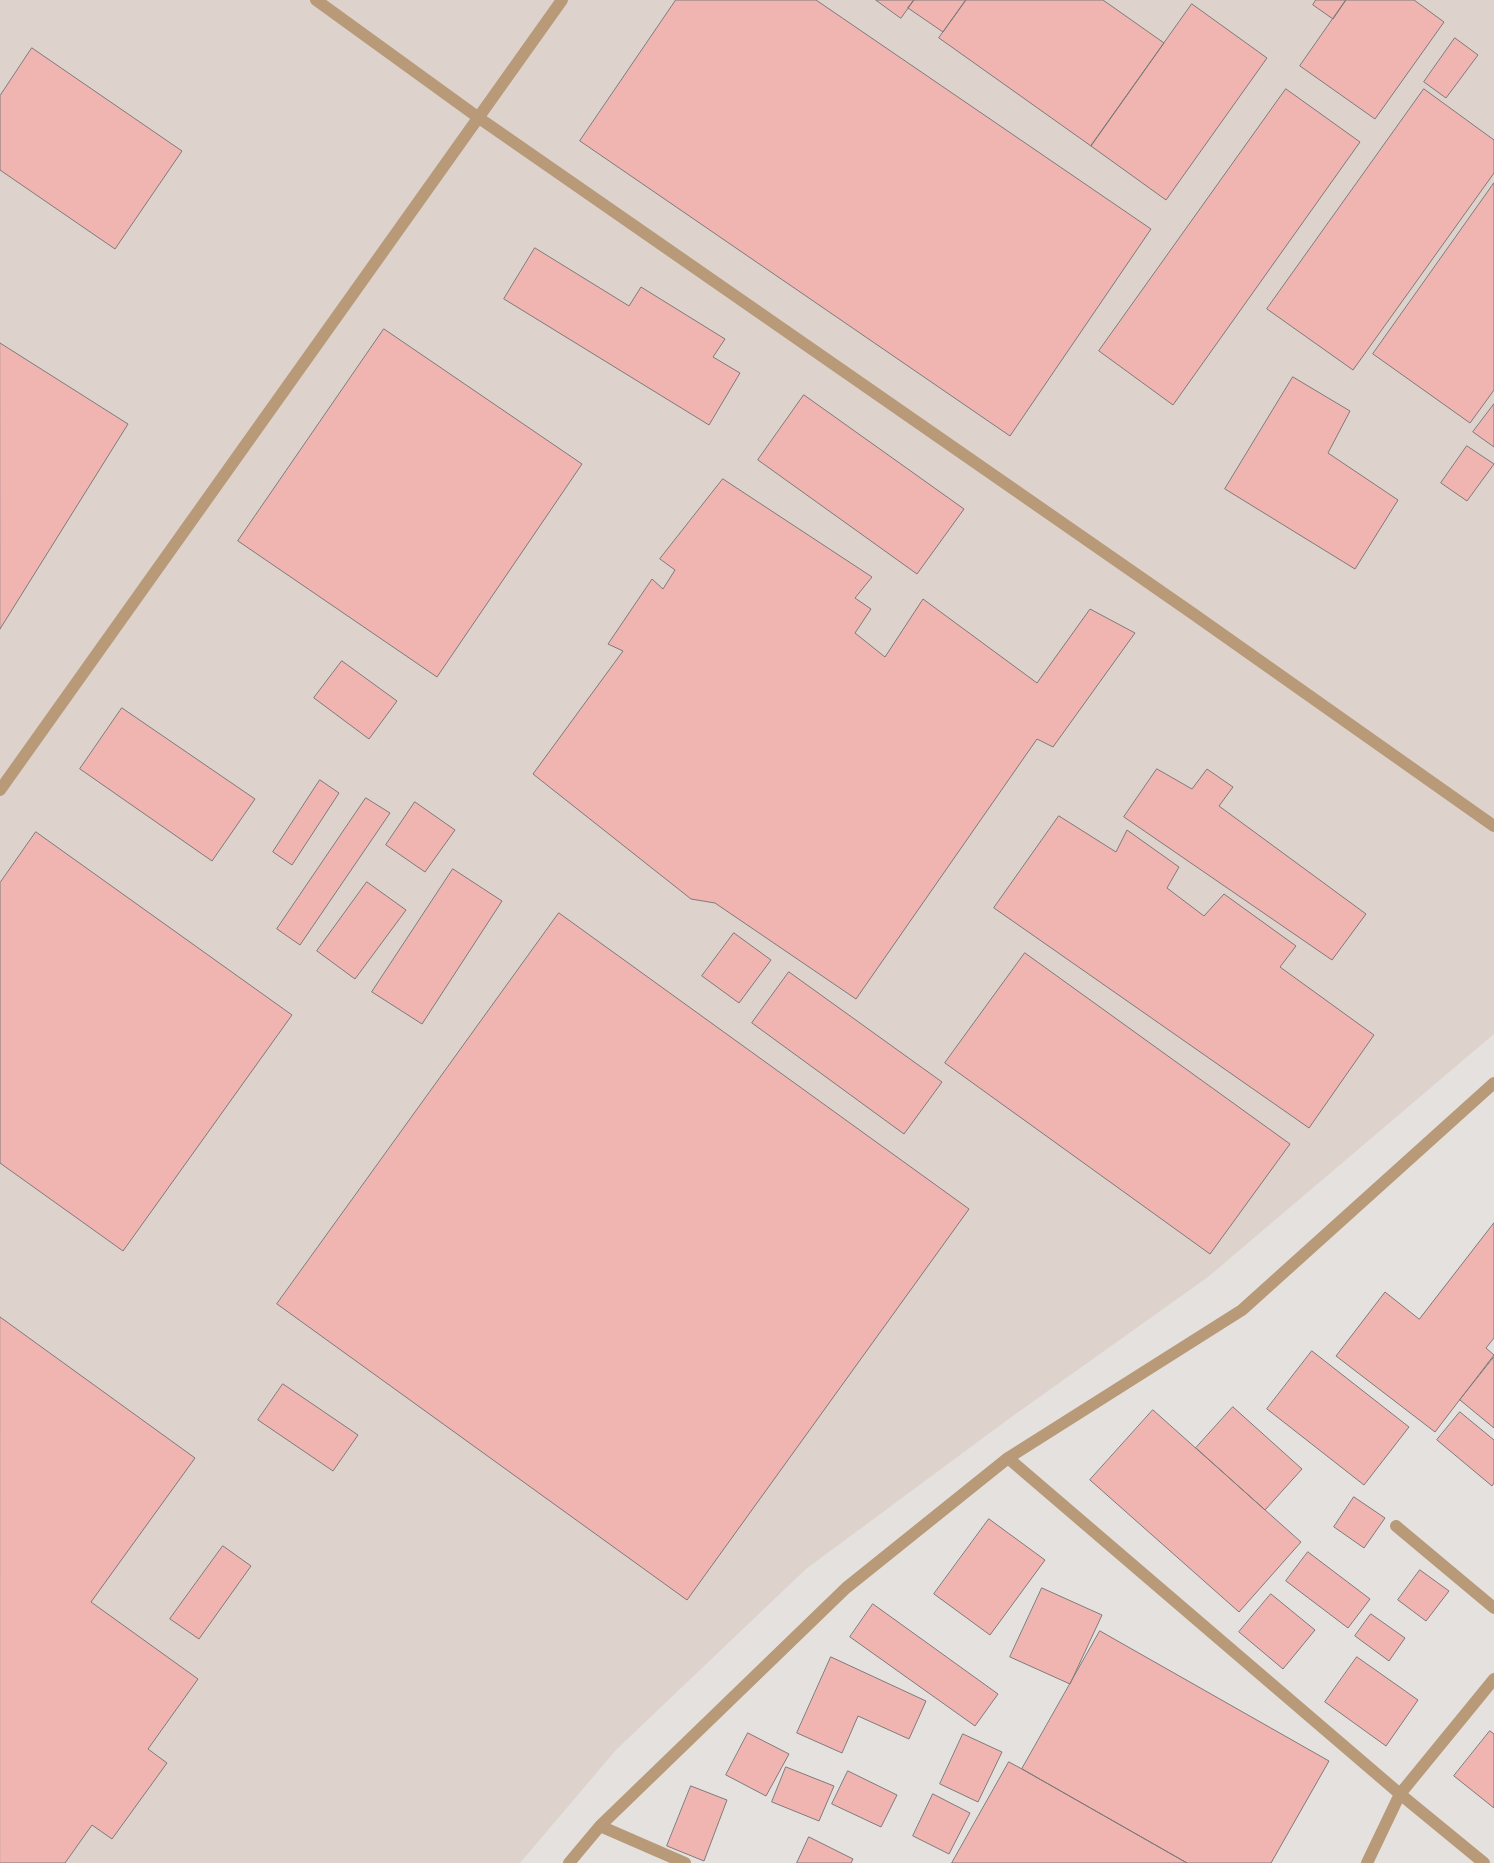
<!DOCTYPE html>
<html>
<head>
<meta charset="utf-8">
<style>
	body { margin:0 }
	canvas { display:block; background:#e5e1df }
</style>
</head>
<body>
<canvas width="1494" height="1863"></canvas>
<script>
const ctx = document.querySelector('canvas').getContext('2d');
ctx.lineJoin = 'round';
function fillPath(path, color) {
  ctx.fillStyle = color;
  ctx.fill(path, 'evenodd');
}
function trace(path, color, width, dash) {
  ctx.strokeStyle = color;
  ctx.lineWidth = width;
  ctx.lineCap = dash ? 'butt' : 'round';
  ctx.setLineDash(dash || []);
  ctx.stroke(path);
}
fillPath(new Path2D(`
	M0,0H1494V1034L1208,1277L1010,1418L806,1569L616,1750L520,1863H0Z`), '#ded2cd');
const building = new Path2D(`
	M676,0H816L1151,229L1010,436L580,141Z
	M876,0H914L901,18Z
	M914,0H966L943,32L908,8Z
	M966,0H1103L1164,43L1091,146L939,38Z
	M1316,0H1346L1333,19L1313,5Z
	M1346,0H1414L1444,22L1375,119L1300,66Z
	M1192,4L1267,58L1166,200L1091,146Z
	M1455,38L1478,55L1446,98L1424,82Z
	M32,48L182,151L115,249L0,170V96Z
	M1286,89L1360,142L1173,405L1099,351Z
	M1424,89L1494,140V173L1353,370L1267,309Z
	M1494,183V390L1470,423L1373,354Z
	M535,248L629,306L641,287L725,339L713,357L740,373L709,425L504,299Z
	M384,329L582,464L437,677L238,541Z
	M0,343L128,424L0,629Z
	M1293,377L1350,411L1328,453L1398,500L1355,569L1225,489Z
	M804,395L964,509L917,574L758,460Z
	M1494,404V447L1473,432Z
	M1467,446L1494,464L1467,501L1441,483Z
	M723,479L872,577L855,598L871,609L855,633L885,657L923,599L1037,683L1090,609L1135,633L1053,747L1037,739L856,999L715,903L691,899L533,774L623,651L608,644L652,579L663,589L675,570L660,559Z
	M342,661L397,701L369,739L314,698Z
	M122,708L255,799L212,861L80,769Z
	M1157,769L1192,789L1207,769L1233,787L1219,806L1366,914L1332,960L1124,817Z
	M320,780L339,793L292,865L273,852Z
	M366,798L390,813L300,945L277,929Z
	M415,802L455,830L425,872L386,845Z
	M1059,816L1116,852L1127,830L1179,867L1167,888L1204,916L1224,894L1296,946L1280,967L1374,1035L1309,1128L994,908Z
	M36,832L292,1015L123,1251L0,1163V883Z
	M453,869L502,901L422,1024L372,992Z
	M367,882L406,910L355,979L317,951Z
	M559,913L969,1209L687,1600L277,1304Z
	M734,933L771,960L739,1003L702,976Z
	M1025,953L1290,1144L1210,1254L945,1063Z
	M789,972L942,1082L904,1134L752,1023Z
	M1494,1223V1338L1486,1348L1494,1355L1435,1432L1336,1356L1385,1292L1419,1319Z
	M0,1317L195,1458L91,1602L198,1679L148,1749L167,1763L112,1839L92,1825L65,1863H0Z
	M1312,1351L1409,1427L1364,1485L1267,1409Z
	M1494,1357V1428L1460,1400Z
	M283,1384L358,1435L333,1471L258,1420Z
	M1233,1407L1302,1469L1265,1510L1196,1448Z
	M1153,1410L1301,1542L1239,1612L1090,1480Z
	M1460,1412L1494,1440V1483L1492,1486L1437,1440Z
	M1354,1497L1385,1518L1364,1548L1334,1527Z
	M989,1519L1045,1560L990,1635L934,1594Z
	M223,1546L251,1566L199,1639L170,1619Z
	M1308,1552L1370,1599L1348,1628L1286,1581Z
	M1420,1570L1449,1591L1426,1621L1398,1600Z
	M1042,1588L1102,1615L1070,1684L1010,1657Z
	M1271,1594L1315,1630L1283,1669L1239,1632Z
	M873,1604L998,1694L975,1726L850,1637Z
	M1371,1614L1405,1638L1389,1661L1355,1636Z
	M1100,1631L1329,1761L1271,1863H1187L1022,1769Z
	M831,1657L926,1701L909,1739L858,1716L842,1753L797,1733Z
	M1357,1657L1418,1700L1386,1746L1325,1702Z
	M1490,1731L1494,1734V1808L1454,1776Z
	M748,1733L789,1754L766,1796L726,1775Z
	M963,1734L1002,1752L978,1802L940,1784Z
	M1009,1762L1022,1769L1187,1863H952Z
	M786,1767L834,1786L819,1821L772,1802Z
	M848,1771L897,1795L881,1827L832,1804Z
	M691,1786L727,1800L704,1861L667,1846Z
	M933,1794L970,1813L949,1854L913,1836Z
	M809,1837L853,1859L851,1863H797Z`);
fillPath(building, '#f1b5b1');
trace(building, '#7f7a7a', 1);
trace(new Path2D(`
	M1008,1458L1400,1794L1484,1863
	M1396,1526L1494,1608
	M600,1826L685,1863
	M569,1863L600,1826L846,1588L1008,1458L1242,1310L1494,1083
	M1367,1863L1400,1794L1494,1679`), '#b89a79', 12);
trace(new Path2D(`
	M316,0L479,118L1192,613L1494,826
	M0,790L562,0`), '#b89a79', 12);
</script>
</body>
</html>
